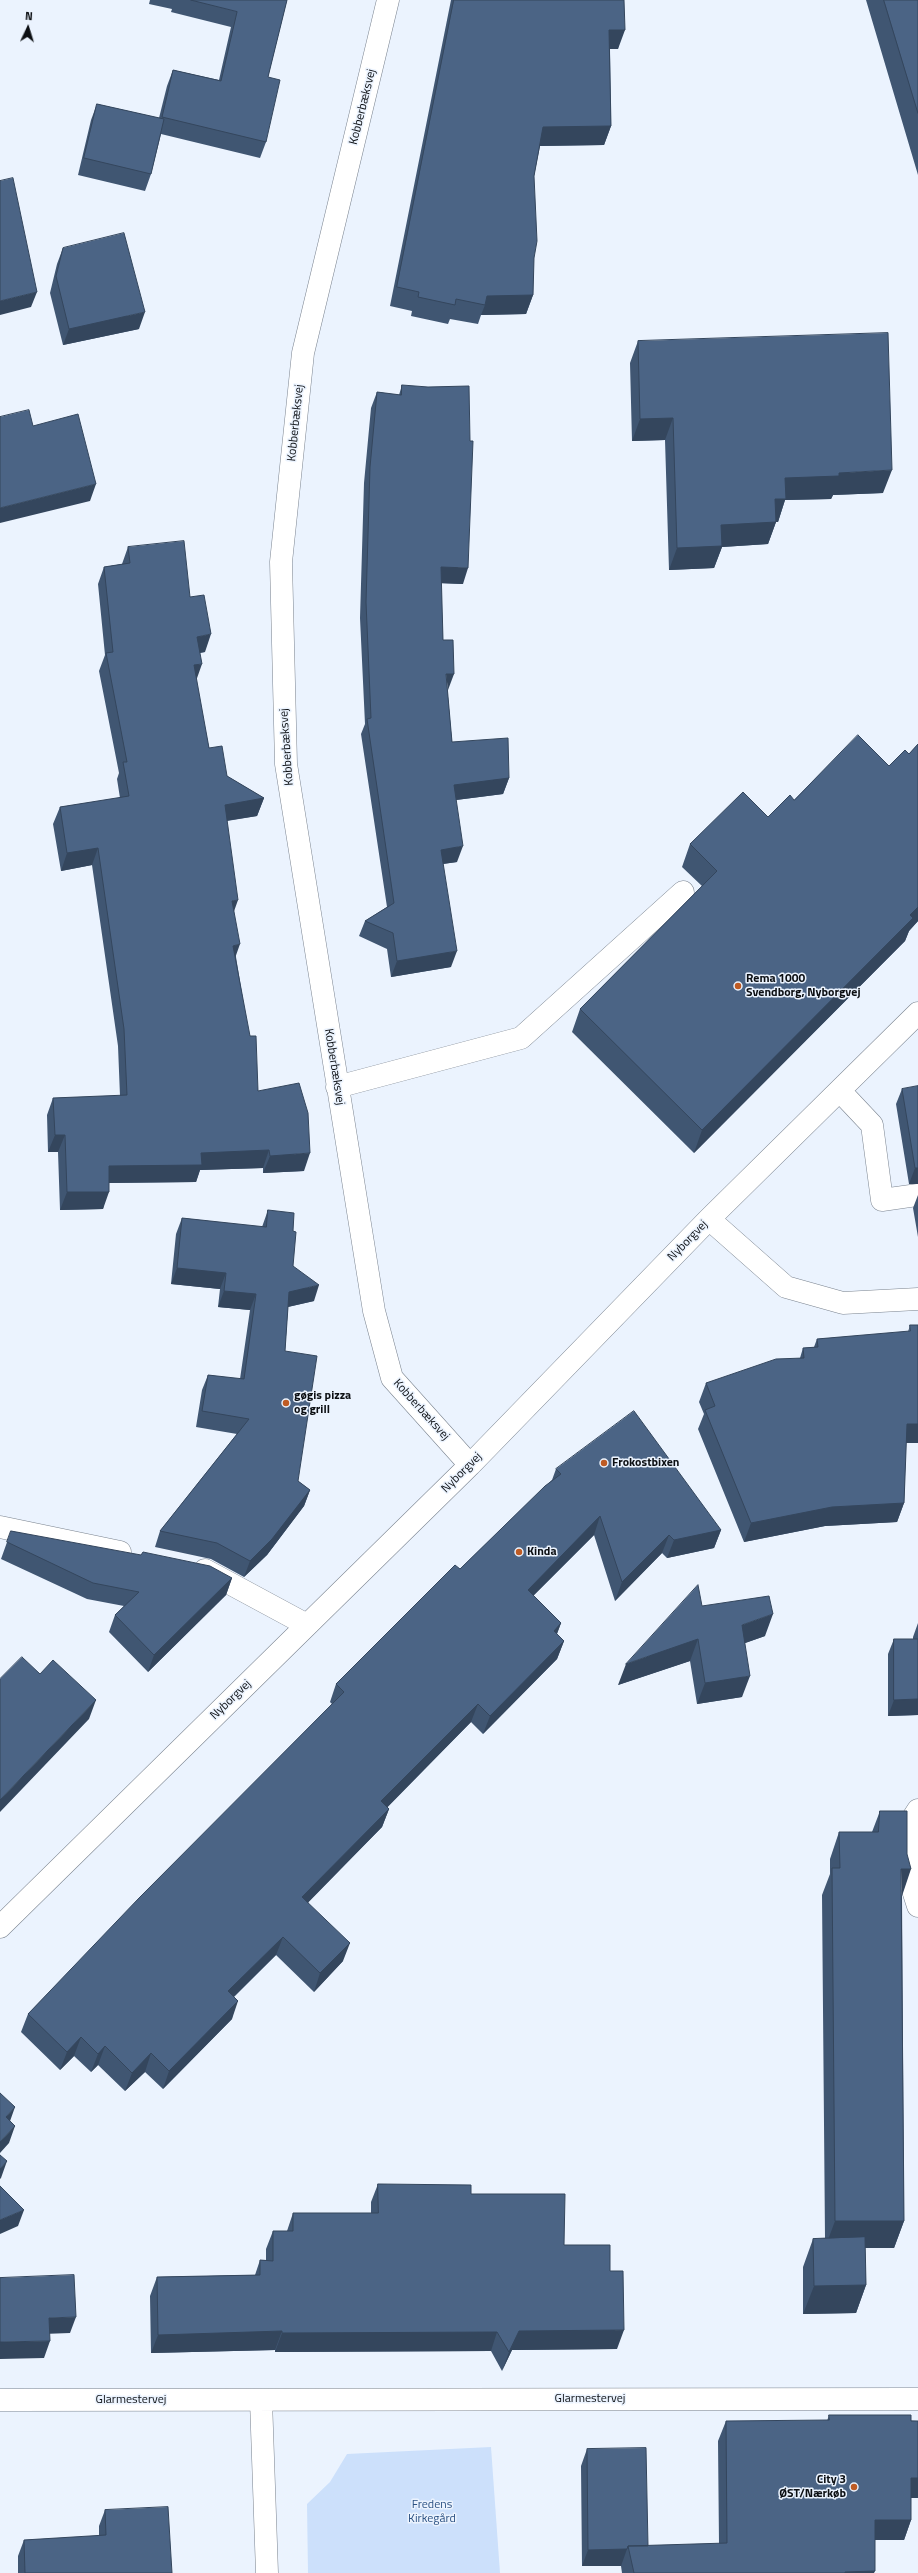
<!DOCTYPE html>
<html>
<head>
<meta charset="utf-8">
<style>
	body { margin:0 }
	#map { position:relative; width:918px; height:2573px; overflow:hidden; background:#ebf3fe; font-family:"Titillium Web",sans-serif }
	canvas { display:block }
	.north { position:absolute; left:8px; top:8px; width:40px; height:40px; -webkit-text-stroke:3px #ebf3fe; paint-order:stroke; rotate:4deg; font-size:11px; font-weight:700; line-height:16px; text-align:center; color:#0c0f13 }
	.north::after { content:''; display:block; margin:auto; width:14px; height:18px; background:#0c0f13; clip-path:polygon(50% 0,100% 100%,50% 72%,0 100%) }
</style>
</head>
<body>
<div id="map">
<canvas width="918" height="2573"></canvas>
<div class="north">N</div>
</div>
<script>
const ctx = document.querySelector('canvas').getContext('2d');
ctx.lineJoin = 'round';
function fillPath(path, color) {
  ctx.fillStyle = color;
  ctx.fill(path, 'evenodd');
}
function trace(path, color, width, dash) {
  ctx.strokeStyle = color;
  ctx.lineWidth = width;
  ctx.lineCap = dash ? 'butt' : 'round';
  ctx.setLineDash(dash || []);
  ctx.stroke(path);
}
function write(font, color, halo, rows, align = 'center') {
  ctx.font = font + ' "Titillium Web",sans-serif';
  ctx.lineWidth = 3;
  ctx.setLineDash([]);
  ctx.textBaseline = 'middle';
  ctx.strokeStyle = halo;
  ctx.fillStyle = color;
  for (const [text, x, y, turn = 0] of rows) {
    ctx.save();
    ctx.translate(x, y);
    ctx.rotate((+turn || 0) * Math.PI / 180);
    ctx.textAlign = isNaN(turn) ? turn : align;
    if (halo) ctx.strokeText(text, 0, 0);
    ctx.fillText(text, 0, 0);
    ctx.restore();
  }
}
fillPath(new Path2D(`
	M491,2447L500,2573H308L307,2504L330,2482L347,2454Z`), '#cce0fb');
const minor = new Path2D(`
	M388,0L303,353L281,562L286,764L374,1311L392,1378L470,1465
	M337,1087L521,1038L683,892
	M840,1091L872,1125L882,1200L918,1195
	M709,1219L786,1287L843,1303L918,1299
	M0,1527L120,1552
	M205,1570L307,1625
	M918,1810L909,1824L910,1881L918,1906
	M0,1927L470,1465L709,1219L918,1013
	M0,2400L918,2399
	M261,2400L267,2573`);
trace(minor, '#7a838f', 23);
trace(minor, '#fff', 22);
fillPath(new Path2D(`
	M150,0H287L268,77L266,142L260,158L161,134L151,174L145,191L78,175L91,120L97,104L159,118L167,86L173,70L219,80L231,27L171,12L172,9L149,4Z
	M451,0H624L618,49H610L611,126L604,145L540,146L534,176L533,295L526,314L481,315L478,324L450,319L448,324L411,316L412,311L390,306Z
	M866,0H918V175Z
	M63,248L139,329L63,345L50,293L57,264Z
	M638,341L883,493L833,495L831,499L785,500L778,522H776L768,544L722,547L714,568L669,570L665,440L632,441L630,363Z
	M402,385L463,584L441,583L443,640L452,742L509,778L503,794L456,800L457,862L443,864L451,967L391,977L387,949L359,936L365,921L387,907L361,734L365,724L360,618L364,483L371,408L377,392L399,395Z
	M128,547L190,597L205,652L200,653L196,679L209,748L227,776L264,798L257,816L227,821L234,912L236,957L258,1091L304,1171L263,1173V1168L200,1170L196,1182L109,1183L103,1209L60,1210L58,1152H48L47,1115L53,1098L120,1096L118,1046L92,865L61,871L53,824L60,807L120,798L117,779L119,773L99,671L105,655L98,584L104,567L122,564Z
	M918,744V921L909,931L905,941L694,1153L572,1032L580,1009L702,886L682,867L690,844L768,817L794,800L889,766L909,754Z
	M918,1086V1184H909L896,1104L902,1089Z
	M918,1195V1237L913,1208Z
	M268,1210L293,1231V1266L314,1301L288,1307L285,1351L298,1481L310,1490L304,1506L267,1555L244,1577L211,1559L155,1547L160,1531L237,1434L196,1427L202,1390L208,1375L240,1379L250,1310L218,1307L220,1289L171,1284L176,1234L182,1218L262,1227Z
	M910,1325L904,1503L897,1522L825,1526L744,1542L698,1429L704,1414L699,1402L706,1383L800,1358L803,1348L814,1347L817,1339L908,1332Z
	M556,1469L721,1530L714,1548L667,1558L662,1553L615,1601L594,1535L533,1596L561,1623L557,1634L564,1641L557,1659L483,1734L471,1722L387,1807L389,1809L382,1827L308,1902L343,1961L314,1992L276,1955L234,1997L232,2019L163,2089L145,2072L125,2091L98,2065L91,2072L74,2056L60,2070L21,2032L28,2014L332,1704L330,1702L336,1684L460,1569L552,1480Z
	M11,1531L232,1578L226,1595L148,1672L109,1632L115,1615L124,1606L87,1599L1,1559Z
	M702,1606L765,1636L745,1643L742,1697L697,1704L690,1661L618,1685Z
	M918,1623V1715L888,1716V1654L894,1639H913V1637Z
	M880,1811L902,1896L904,2221L894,2248H865L866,2285L856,2313L803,2314V2267L813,2239L825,2238L822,1895L830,1874V1859L839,1832H872Z
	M378,2184L471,2194L610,2271L617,2349L512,2350L502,2371L491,2351L275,2352V2350L151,2353L150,2296L157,2277L255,2275L260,2260H266V2249L273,2231H287L293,2213H371V2202Z
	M829,2415L918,2421V2498H911V2520L904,2540H875L874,2573H622L621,2566H582L581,2466L587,2449L648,2546L719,2544L718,2441L726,2421H827Z
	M105,2510L172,2573H18V2556L24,2540L99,2536V2526Z`), '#405672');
fillPath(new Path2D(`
	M609,30H625L618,49H602Z
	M611,126L604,145L536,146L543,127Z
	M37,292L31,307L0,315V301Z
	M533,295L526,314L481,315L485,305L487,296Z
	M145,312L139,329L63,345L69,329Z
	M673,418L665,440L632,441L640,419Z
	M892,470L883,493L833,495L831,499L785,500L778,522H767L775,499L785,478L839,473Z
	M96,484L90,501L0,523V508Z
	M776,522L768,544L722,547L714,568L669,570L677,548L721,525Z
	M441,567L468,568L463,584L435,583Z
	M211,634L205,652L190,654L197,637Z
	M202,664L196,681L194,665Z
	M446,674H454L448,690Z
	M509,778L503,794L448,801L454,785Z
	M264,798L257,816L218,822L225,805Z
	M463,846L457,862L435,865L441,850Z
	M98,848L92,865L61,871L67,853Z
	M238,900L232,917V901Z
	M918,907V921L909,931L905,941L694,1153L702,1130Z
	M240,944L234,961L233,946Z
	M457,951L451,967L391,977L397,961Z
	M55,1135H65L58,1152H48Z
	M269,1150L263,1168L200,1170L196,1182L102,1183L109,1166L201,1153Z
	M310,1153L304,1171L263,1173L270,1156Z
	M915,1168H918V1184H909Z
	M67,1192H109L103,1209L60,1210Z
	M177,1268L226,1273L220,1289L171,1284Z
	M319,1285L314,1301L283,1308L289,1292Z
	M224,1291L256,1294L250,1310L218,1307Z
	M907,1424H918V1443H900Z
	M310,1490L304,1506L267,1555L244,1577L250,1561Z
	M904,1503L897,1522L825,1526L744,1542L751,1523L832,1507Z
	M600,1516L594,1535L521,1608L528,1590Z
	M721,1530L714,1548L667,1558L674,1540Z
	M669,1535L662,1553L615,1601L622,1582Z
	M232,1578L226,1595L148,1672L154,1655Z
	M773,1614L765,1636L734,1647L742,1625Z
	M561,1623L554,1641V1631Z
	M698,1639L690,1661L618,1685L626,1664Z
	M564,1641L557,1659L483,1734L490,1716Z
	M750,1676L742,1697L697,1704L705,1683Z
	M918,1699V1715L888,1716L894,1700Z
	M96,1700L89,1719L0,1812V1800Z
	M478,1704L471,1722L375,1820L381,1801Z
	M389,1809L382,1827L296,1915L302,1897Z
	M901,1869H911L902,1896Z
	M283,1937L276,1955L221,2009L228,1991Z
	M350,1943L343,1961L314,1992L320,1973Z
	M238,2001L232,2019L163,2089L169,2071Z
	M81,2037L74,2056L60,2070L67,2052Z
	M105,2046L98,2065L91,2072L98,2054Z
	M151,2053L145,2072L125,2091L132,2073Z
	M15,2107L9,2124L6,2117Z
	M15,2126L9,2143L0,2153V2142Z
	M7,2161L1,2178L0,2179V2169Z
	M24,2210L18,2226L0,2234V2220Z
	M835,2221H904L894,2248H825Z
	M866,2285L856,2313L803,2314L814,2286Z
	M76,2317L70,2333L43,2334L49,2318Z
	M624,2330L617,2349L512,2350L502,2371L509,2352L519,2331Z
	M282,2331L275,2350L151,2353L158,2335Z
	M497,2332L491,2351L275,2352L282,2333Z
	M50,2341L44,2358L0,2359V2342Z
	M911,2478H918V2498H904Z
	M875,2520H911L904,2540H867Z
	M627,2549L621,2566H582L588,2550Z
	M875,2571L874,2573H844L845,2572Z`), '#34465d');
const building = new Path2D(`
	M191,0H287L268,77L280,80L266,142L162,117L173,70L221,81L237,12Z
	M454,0H624L625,30H609L611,126L543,127L534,176L537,241L534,258L533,295L487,296L485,305L456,299L455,305L418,297L419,292L397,287Z
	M884,0H918V113Z
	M97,104L164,119L151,174L84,158Z
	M13,178L37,292L0,301V181Z
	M124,233L145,312L69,329L56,276L63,248Z
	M888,333L892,470L839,473V476L785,478L786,499H775L776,522L721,525L722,546L677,548L673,418L640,419L638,341Z
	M402,385L428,387L469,386L470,441H473L468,568L441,567L443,640H453L454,674H446L452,742L508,738L509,778L454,785L463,846L441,850L457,951L397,961L393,933L365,921L394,903L367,719L371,718L366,602L370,467L377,392L401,395Z
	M29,410L33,426L78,414L96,484L0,508V417Z
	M184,541L190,597L204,595L211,634L197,637L202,664L194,665L209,748L222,746L227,776L264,798L225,805L238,900L232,901L240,944L233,946L250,1036H256L258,1091L299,1083L308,1113L310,1153L270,1156L269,1150L201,1153L202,1165L109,1166V1192H67L65,1135H55L53,1098L127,1095L124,1029L98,848L67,853L60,807L129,796L123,762H127L106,653L113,652L104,567L130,563L128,547Z
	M858,735L889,766L905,750L909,754L918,744V907L910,915L913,918L702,1130L580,1009L717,871L690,844L743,792L768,817L790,795L794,800Z
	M918,1086V1168H915L902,1089Z
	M268,1210L294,1213L293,1231L296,1232L293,1266L319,1285L289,1292L285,1351L317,1356L298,1481L310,1490L272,1539L250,1561L217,1543L160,1531L249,1419L202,1411L208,1375L244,1379L256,1294L224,1291L226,1273L177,1268L182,1218L266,1227Z
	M910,1325H918V1424H907L904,1503L832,1507L751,1523L705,1410L715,1406L706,1383L776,1359L804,1358L803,1348L818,1347L817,1339L910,1331Z
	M634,1411L721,1530L674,1540L669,1535L622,1582L600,1516L528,1590L561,1623L554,1631L564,1641L490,1716L478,1704L381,1801L389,1809L302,1897L350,1943L320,1973L283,1937L228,1991L238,2001L169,2071L151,2053L132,2073L105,2046L98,2054L81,2037L67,2052L28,2014L139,1898L344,1692L336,1684L455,1565L460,1569L545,1486L561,1474L556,1469Z
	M11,1531L141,1555L143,1552L210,1566L232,1578L154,1655L115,1615L139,1592L93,1583L7,1542Z
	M698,1585L702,1606L769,1596L773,1614L742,1625L750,1676L705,1683L698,1639L626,1664Z
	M894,1639H918V1699L894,1700Z
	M22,1657L40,1674L53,1660L96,1700L0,1800V1679Z
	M880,1811H907V1854L911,1869H901L904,2221H835L832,1868H840L839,1832H878Z
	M0,2093L15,2107L6,2117L15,2126L0,2142Z
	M0,2155L7,2161L0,2169Z
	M378,2184L471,2185V2194H565L564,2245H610V2271H623L624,2330L519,2331L509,2352L497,2332L282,2333V2331L158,2335L157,2277L260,2275V2260L273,2261V2231H293V2213H378Z
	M0,2186L24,2210L0,2220Z
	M865,2237L866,2285L814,2286L813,2239Z
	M74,2275L76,2317L49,2318L50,2341L0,2342V2278Z
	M829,2415H911V2421H918V2478H911V2520H875V2571L845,2572V2573H634L628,2546L727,2543L726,2421L829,2420Z
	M646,2448L648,2546H628L627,2549L588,2550L587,2449Z
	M168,2507L172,2573H25L24,2540L106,2535L105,2510Z`);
fillPath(building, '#4b6485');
trace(building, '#34465d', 1);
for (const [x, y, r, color] of [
	[738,986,4,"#be5b24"],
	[286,1403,4,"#be5b24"],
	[604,1463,4,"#be5b24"],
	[519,1552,4,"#be5b24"],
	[854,2487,4,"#be5b24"]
]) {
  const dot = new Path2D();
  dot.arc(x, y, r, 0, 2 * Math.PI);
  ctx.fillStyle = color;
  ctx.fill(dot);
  trace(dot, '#ebf3fe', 1.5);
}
write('12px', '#0c0f13', '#ebf3fe', [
	["Kobberbæksvej",363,107,-76],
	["Kobberbæksvej",296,423,-84],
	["Kobberbæksvej",287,747,-94],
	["Kobberbæksvej",334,1067,81],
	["Nyborgvej",688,1241,-46],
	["Kobberbæksvej",421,1410,48],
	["Nyborgvej",462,1473,-45],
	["Nyborgvej",231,1700,-44],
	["Glarmestervej",590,2399],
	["Glarmestervej",131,2400]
]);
write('bold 12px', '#0c0f13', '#ebf3fe', [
	["Rema 1000",746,979],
	["Svendborg, Nyborgvej",746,993],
	["gøgis pizza",294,1396],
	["og grill",294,1410],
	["Frokostbixen",612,1463],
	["Kinda",527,1552],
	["City 3",846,2480,"right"],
	["ØST/Nærkøb",846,2494,"right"]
], 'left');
write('12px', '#2c5283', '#ebf3fe', [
	["Fredens",432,2505],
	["Kirkegård",432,2519]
]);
</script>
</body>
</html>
